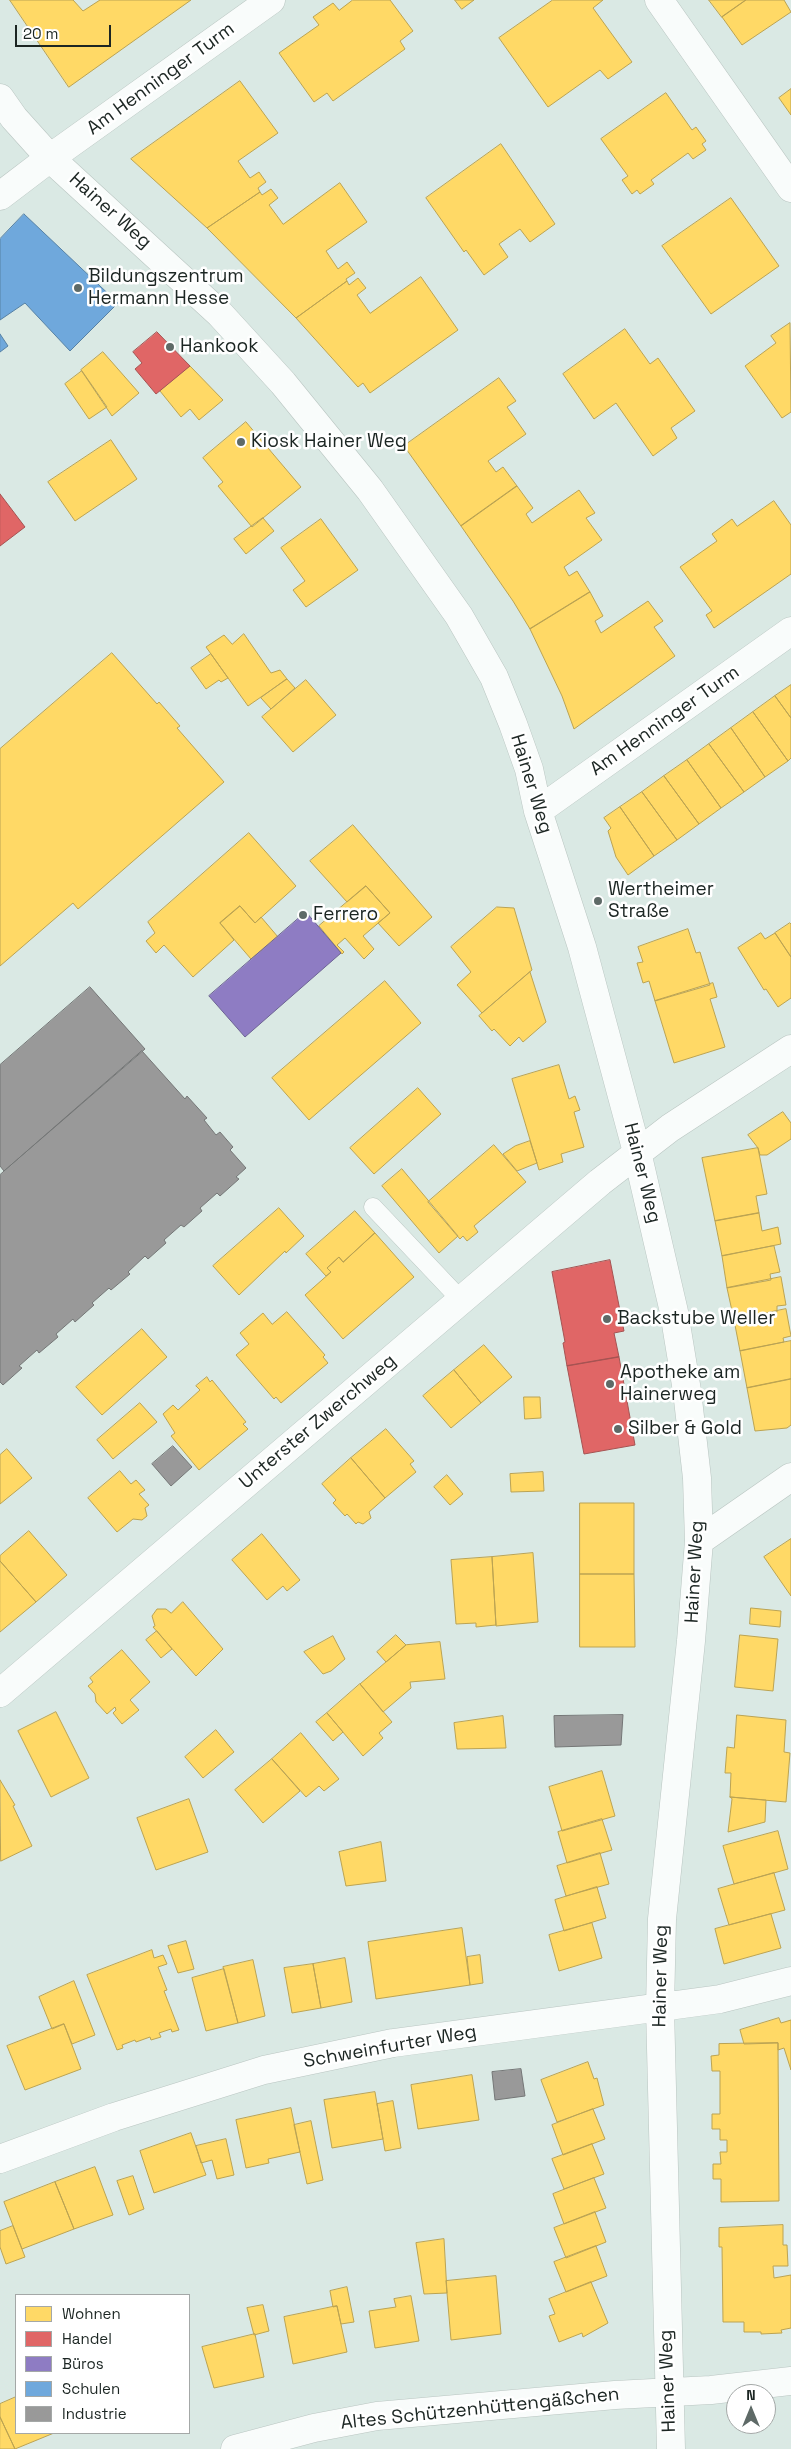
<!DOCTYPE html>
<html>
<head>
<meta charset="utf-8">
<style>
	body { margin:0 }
	#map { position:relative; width:791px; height:2449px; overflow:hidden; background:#dae9e4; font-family:"Space Grotesk",sans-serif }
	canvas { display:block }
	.legend { position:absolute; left:15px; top:2294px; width:175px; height:140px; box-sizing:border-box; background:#fff; border:1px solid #a4a8a7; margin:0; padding:6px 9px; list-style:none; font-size:15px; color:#1c2623 }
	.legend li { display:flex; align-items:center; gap:10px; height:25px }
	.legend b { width:25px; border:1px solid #a4a8a7 }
	.north { position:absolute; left:726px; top:2384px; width:50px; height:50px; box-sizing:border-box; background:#fff; border:1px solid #a4a8a7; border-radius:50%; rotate:0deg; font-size:14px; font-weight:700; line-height:20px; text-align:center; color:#1c2623 }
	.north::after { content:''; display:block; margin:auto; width:18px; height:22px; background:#5e6a67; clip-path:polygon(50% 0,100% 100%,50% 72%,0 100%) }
	.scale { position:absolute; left:15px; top:25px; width:96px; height:22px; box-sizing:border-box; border:2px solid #1c2623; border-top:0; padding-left:6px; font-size:15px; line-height:18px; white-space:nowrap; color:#1c2623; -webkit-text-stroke:4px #fff; paint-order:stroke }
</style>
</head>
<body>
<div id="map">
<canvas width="791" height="2449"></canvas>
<ul class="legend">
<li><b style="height:14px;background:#ffd966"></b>Wohnen</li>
<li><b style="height:14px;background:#e06666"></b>Handel</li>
<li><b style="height:14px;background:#8e7cc3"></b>Büros</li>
<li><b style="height:14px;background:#6fa8dc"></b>Schulen</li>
<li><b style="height:14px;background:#999"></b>Industrie</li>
</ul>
<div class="north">N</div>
<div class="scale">20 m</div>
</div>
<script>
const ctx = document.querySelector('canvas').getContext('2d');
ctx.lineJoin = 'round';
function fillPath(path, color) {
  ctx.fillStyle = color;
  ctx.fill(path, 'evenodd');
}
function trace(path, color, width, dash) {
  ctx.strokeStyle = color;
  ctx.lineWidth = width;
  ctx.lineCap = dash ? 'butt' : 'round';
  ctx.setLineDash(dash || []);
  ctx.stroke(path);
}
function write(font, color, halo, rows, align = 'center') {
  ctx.font = font + ' "Space Grotesk",sans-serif';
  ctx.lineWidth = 5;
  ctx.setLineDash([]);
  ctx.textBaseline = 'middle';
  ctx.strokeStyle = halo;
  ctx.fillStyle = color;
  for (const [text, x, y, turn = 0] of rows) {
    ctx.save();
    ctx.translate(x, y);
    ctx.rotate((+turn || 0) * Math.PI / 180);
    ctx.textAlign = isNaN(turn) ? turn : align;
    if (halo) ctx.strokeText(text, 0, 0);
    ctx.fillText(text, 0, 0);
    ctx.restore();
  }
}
const homes = new Path2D(`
	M10,0H73L83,11L100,0H191L69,87Z
	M353,0H390L413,31L400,41L405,49L333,101L327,93L314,102L279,53L319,25L313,17L333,3L339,10Z
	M455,0H474L462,9Z
	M553,0H603L593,8L632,62L608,79L600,70L548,107L499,38Z
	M709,0H746L722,17Z
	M746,0H784L791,12L742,45L722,17Z
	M240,81L278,133L238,161L250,178L259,172L266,182L258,188L260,192L207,228L131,159Z
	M791,89V115L779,98Z
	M666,93L692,130L696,127L706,141L702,144L706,150L693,159L688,153L651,180L654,184L640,194L637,190L632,194L622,180L628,176L601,139Z
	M501,144L555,224L530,242L520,229L499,244L508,257L484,275L466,250L464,252L426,198Z
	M340,183L367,222L326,251L338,269L347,262L355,273L346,279L347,281L296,318L207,228L260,192L262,195L271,189L278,198L269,205L283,224Z
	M731,198L779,266L711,314L662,246Z
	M421,277L458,330L370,393L363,383L358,387L296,318L347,281L349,285L358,278L366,288L357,295L370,313Z
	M790,323L791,412L782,418L745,366L776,343L771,336Z
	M625,329L650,364L658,358L695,411L671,428L677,438L653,456L616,403L594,419L563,374Z
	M103,352L139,393L112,416L81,370Z
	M190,366L223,400L199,420L190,409L181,417L160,391Z
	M82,371L107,407L89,419L65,384Z
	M499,378L516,401L507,407L526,434L488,461L496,472L503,467L517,486L461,526L404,446Z
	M246,422L301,487L252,527L218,486L223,482L203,458Z
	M111,440L137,479L75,521L48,482Z
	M517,486L533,508L526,514L532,523L579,490L595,513L586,518L602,540L564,567L569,576L577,571L590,592L530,629L513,601L461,526Z
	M774,501L791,525V574L714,628L706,615L712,611L680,567L717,541L712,534L732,519L737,526Z
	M263,518L274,531L246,554L234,539Z
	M321,519L358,570L306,607L293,590L305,581L281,548Z
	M590,592L603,616L595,621L601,633L648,601L663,621L654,627L675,656L574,729L562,696L530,629Z
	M244,634L271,673L280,670L287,679L248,706L206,647L224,635L232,644Z
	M112,653L157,704L159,702L180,726L177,728L224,782L78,909L73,903L0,966V749Z
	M211,654L228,678L221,682L219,680L206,689L191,668Z
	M287,679L295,688L271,709L261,698Z
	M306,680L336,715L293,752L262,717Z
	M791,685V718L775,696Z
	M775,696L791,718V758L788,761L753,712Z
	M753,712L788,761L765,777L731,728Z
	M731,728L765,777L744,792L709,744Z
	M709,744L744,792L721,808L687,760Z
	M687,760L721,808L699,824L664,776Z
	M664,776L699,824L677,840L642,792Z
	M642,792L677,840L654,856L620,807Z
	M620,807L654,856L628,875L616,857L608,831L611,828L604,818Z
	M353,825L432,917L399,946L378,923L390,913L366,886L347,902L310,861Z
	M249,833L296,886L255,923L240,906L220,923L234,940L193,977L164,945L156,953L146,941L155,933L148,922Z
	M366,886L390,913L363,936L374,949L364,959L345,938L337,945L344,952L342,954L319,926Z
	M240,906L255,923L261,917L278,937L251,959L220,923Z
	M497,907L514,908L532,970L482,1013L457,985L471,972L451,947Z
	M790,923L791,924V957L775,933Z
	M688,929L696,953L700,952L710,985L655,1001L649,981L643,983L637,963L643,962L638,947Z
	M761,933L765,939L775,933L791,957V998L778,1007L766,989L764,990L738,948Z
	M530,972L546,1022L523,1042L519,1037L510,1046L494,1029L492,1031L479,1016Z
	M385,981L421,1023L309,1120L272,1078Z
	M713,983L717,997L710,999L725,1047L674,1063L655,1001Z
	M559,1065L569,1099L575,1096L580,1110L574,1112L584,1147L561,1154L563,1162L539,1170L512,1079Z
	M418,1088L441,1114L374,1174L350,1148Z
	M783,1112L791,1123V1139L767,1155H760L758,1148L748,1135Z
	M530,1141L537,1163L517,1171L503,1154L515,1146Z
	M494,1145L526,1182L474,1226L478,1232L467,1241L463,1236L460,1239L428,1202Z
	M758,1148L767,1194L756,1196L759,1213L715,1221L702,1158Z
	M402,1169L458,1236L439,1253L382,1186Z
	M279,1208L304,1236L286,1253L285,1251L239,1295L213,1266Z
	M355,1211L375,1233L343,1262L339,1257L327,1268L331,1272L326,1276L306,1254Z
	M759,1213L762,1231L778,1227L781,1244L722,1256L715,1221Z
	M375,1233L414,1277L343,1339L305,1295L331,1272L327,1268L339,1257L343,1262Z
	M774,1246L780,1272L770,1274L771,1280L727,1288L722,1256Z
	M781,1277L786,1305L777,1306V1312L734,1320L727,1288Z
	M786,1309L791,1336L783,1338L784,1342L740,1351L734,1320Z
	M287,1312L325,1355L323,1357L328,1363L281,1403L276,1397L274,1399L236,1355L249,1344L240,1333L263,1313L272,1324Z
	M142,1329L167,1357L102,1415L76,1387Z
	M791,1341V1379L747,1388L740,1351Z
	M484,1345L512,1377L481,1403L454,1370Z
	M454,1370L481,1403L451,1428L423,1396Z
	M207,1377L210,1382L212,1380L246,1422L243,1424L248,1429L199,1470L171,1436L175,1433L163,1414L173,1405L178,1410L200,1390L196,1386Z
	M791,1379V1425L787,1428L755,1431L747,1388Z
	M524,1397H540L541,1418L525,1419Z
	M140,1403L157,1422L113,1459L97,1440Z
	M386,1429L414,1461L410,1464L416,1472L385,1498L351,1458Z
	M7,1449L32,1478L0,1504V1455Z
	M351,1458L385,1498L369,1512L371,1518L363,1524L358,1522L356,1524L347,1514L345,1516L333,1503L336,1500L322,1484Z
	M120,1471L131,1484L136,1480L145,1490L139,1494L149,1505L145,1508L147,1516L142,1520L133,1519L117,1532L88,1498Z
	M543,1472L544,1491L511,1492L510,1474Z
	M447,1475L463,1494L450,1505L434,1487Z
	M580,1503H634V1574H580Z
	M29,1531L67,1575L36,1602L0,1561V1556Z
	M262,1534L300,1580L287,1591L283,1586L267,1600L232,1560Z
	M791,1539V1596L764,1557Z
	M533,1553L538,1622L496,1626L492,1557Z
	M492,1557L496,1625L476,1627V1623L456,1624L451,1560Z
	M0,1561L36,1602L0,1632Z
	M580,1574H634L635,1647H580Z
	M183,1602L223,1649L196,1676L153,1627L155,1626L152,1616L157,1609H166L171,1613Z
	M751,1608L781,1611L780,1627L750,1624Z
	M157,1631L172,1649L161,1658L146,1640Z
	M396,1635L406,1645L386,1662L377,1652Z
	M740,1635L778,1639L773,1691L735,1687Z
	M333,1636L345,1659L331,1671L323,1674L304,1652Z
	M440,1642L445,1679L410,1682L411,1688L383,1712L360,1684L406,1645Z
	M122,1650L150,1682L130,1700L139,1710L122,1724L113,1713L116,1710L115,1707L107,1714L96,1702L95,1694L88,1686L93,1682L90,1678Z
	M360,1684L392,1722L379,1733L383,1738L363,1756L327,1713Z
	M56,1712L89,1778L51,1797L18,1731Z
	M327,1713L343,1732L333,1741L316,1722Z
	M737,1715L786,1720L784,1752L790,1753L786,1802L730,1797L731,1773H725L727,1747L734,1748Z
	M503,1716L506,1748L457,1749L454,1723Z
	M216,1730L234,1752L203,1778L185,1757Z
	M301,1733L339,1779L324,1791L319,1786L306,1797L272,1759Z
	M272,1759L300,1791L263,1823L235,1790Z
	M602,1771L615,1816L562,1831L549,1787Z
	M0,1780L15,1805L13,1806L32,1846L1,1861Z
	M730,1797L766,1800L765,1822L728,1832L732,1799Z
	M189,1799L208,1852L156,1870L137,1818Z
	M602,1819L612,1850L567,1863L558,1832Z
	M778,1831L788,1869L734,1884L723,1846Z
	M381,1842L386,1881L346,1886L339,1852Z
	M600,1853L609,1884L566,1896L557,1866Z
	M774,1873L785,1910L729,1925L718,1889Z
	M597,1887L606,1918L564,1931L555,1900Z
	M771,1914L781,1948L724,1964L715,1929Z
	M592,1923L602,1958L559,1971L549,1935Z
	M462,1928L470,1985L376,1999L368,1942Z
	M186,1941L194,1969L178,1973L168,1946Z
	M152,1950L154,1958L163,1955L167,1964L158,1967L167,1990L164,1991L179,2030L172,2032L171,2029L159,2033L161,2037L151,2040L150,2037L136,2042L135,2040L122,2045L123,2048L117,2050L87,1975Z
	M480,1955L483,1983L470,1985L467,1957Z
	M345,1958L352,2002L321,2008L313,1964Z
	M253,1960L265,2016L238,2023L223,1967Z
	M313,1964L321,2008L292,2013L284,1968Z
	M224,1969L238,2023L206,2031L192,1978Z
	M74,1981L95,2035L72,2044L64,2024L52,2029L39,1997Z
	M779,2018L781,2023L791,2020V2070L784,2048L778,2050V2043L744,2044L740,2030Z
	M64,2024L81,2069L25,2090L7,2046Z
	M778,2043L779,2201L721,2202V2179H713V2164H721L720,2152H727V2140H720V2129H712V2114H720V2071H712L711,2056L719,2055V2044Z
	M588,2062L594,2079L597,2078L604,2105L557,2122L541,2080Z
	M472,2075L479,2120L418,2129L411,2085Z
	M375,2092L383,2139L332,2148L324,2100Z
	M393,2101L401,2148L385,2151L377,2104Z
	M291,2108L300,2152L268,2159L269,2163L246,2168L236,2120Z
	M593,2109L605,2139L563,2155L552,2125Z
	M311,2121L323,2180L307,2184L294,2125Z
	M191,2133L206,2175L154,2193L140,2151Z
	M226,2139L234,2175L217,2179L212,2160L201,2163L196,2146Z
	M592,2144L604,2174L564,2189L552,2159Z
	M95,2167L113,2215L74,2229L55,2182Z
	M133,2176L144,2209L129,2215L117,2181Z
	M594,2178L606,2208L564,2224L553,2194Z
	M55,2182L74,2229L22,2249L4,2202Z
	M595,2212L606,2242L566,2258L554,2228Z
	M783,2225V2245H787L788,2266H773L774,2278L791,2275V2328L781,2330L782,2333L761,2334V2332H744V2322H723L722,2247H719V2228Z
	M13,2226L25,2257L6,2264L0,2247V2231Z
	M444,2239L447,2293L424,2294L416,2243Z
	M596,2246L607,2276L566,2292L554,2262Z
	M496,2276L501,2334L451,2340L446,2281Z
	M591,2282L608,2323L583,2337L582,2333L559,2342L549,2316L555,2314L549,2299Z
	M347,2287L354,2322L341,2324L337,2306L333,2307L330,2291Z
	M411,2296L419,2341L375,2348L369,2311L396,2307L394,2299Z
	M263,2305L269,2331L254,2335L247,2308Z
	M337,2306L347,2352L293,2364L284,2317Z
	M255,2334L264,2377L214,2388L202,2347Z
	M16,2397V2433H54L15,2449L0,2417V2404Z
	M0,2417L15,2449H0Z`);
fillPath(homes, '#ffd966');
trace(homes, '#bba352', 1);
const shops = new Path2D(`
	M157,332L190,366L156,394L135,369L142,363L133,352Z
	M0,494L25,527L0,546Z
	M610,1260L624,1331L614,1333L619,1357L567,1366L563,1343L565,1342L552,1272Z
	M619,1357L635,1445L584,1454L567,1366Z`);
fillPath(shops, '#e06666');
trace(shops, '#a55352', 1);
const offices = new Path2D(`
	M306,912L341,953L245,1037L209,996Z`);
fillPath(offices, '#8e7cc3');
trace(offices, '#6c6293', 1);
const schools = new Path2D(`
	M24,214L118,303L70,351L25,303L0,320V239Z
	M0,334L8,346L0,352Z`);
fillPath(schools, '#6fa8dc');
trace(schools, '#5681a4', 1);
const industry = new Path2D(`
	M90,987L145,1049L4,1171L0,1166V1065Z
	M142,1051L185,1099L187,1096L207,1118L204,1120L216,1135L220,1132L233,1147L230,1150L246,1168L236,1177L239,1179L220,1196L217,1193L200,1208L202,1211L184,1227L181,1225L164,1240L166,1243L148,1259L145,1256L128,1272L130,1274L111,1290L109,1288L92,1303L94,1305L75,1322L73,1319L56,1334L58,1337L39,1353L37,1350L19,1366L22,1368L3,1385L0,1382V1175Z
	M173,1446L192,1467L171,1486L152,1464Z
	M623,1715L621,1745L555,1747L554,1716Z
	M521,2069L525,2096L495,2100L492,2072Z`);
fillPath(industry, '#999');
trace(industry, '#747676', 1);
const service = new Path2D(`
	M373,1207L461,1300`);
const minor = new Path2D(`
	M659,0L791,188
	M0,98L14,118L50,158L220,314L283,383L370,490L459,616L494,677L513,724L529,769L538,811L582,947L637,1152L674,1312L687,1391L697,1478L699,1541L691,1641L662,1919L660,2008L671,2449
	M0,196L50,158L271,0
	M538,811L791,631
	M699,1541L791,1477
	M0,1693L600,1182L670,1128L791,1049
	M0,2159L114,2117L264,2070L393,2043L720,1999L791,1981
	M235,2449L314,2428L377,2416L615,2395L711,2390L791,2381`);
trace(service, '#b9c5c1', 19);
trace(minor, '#b9c5c1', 29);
trace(service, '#f9fcfb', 18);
trace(minor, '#f9fcfb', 28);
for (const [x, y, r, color] of [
	[78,288,5,"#5e6a67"],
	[170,347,5,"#5e6a67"],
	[241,442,5,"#5e6a67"],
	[598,901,5,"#5e6a67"],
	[303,915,5,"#5e6a67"],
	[607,1319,5,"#5e6a67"],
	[610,1384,5,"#5e6a67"],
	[618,1429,5,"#5e6a67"]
]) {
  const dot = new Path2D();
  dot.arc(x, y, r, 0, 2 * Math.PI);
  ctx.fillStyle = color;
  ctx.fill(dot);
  trace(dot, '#fff', 2);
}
write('19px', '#1c2623', '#fff', [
	["Am Henninger Turm",161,79,-36],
	["Hainer Weg",110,211,42],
	["Am Henninger Turm",665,721,-35],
	["Hainer Weg",531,784,73],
	["Hainer Weg",642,1173,76],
	["Unterster Zwerchweg",318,1422,-40],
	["Hainer Weg",695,1572,-87],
	["Hainer Weg",661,1976,-89],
	["Schweinfurter Weg",390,2047,-10],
	["Hainer Weg",668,2381,-92],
	["Altes Schützenhüttengäßchen",480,2409,-6]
]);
write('19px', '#1c2623', '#fff', [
	["Bildungszentrum",88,277],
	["Hermann Hesse",88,299],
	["Hankook",180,347],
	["Kiosk Hainer Weg",251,442],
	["Wertheimer",608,890],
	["Straße",608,912],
	["Ferrero",313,915],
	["Backstube Weller",617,1319],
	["Apotheke am",620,1373],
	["Hainerweg",620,1395],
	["Silber & Gold",628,1429]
], 'left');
</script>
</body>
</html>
